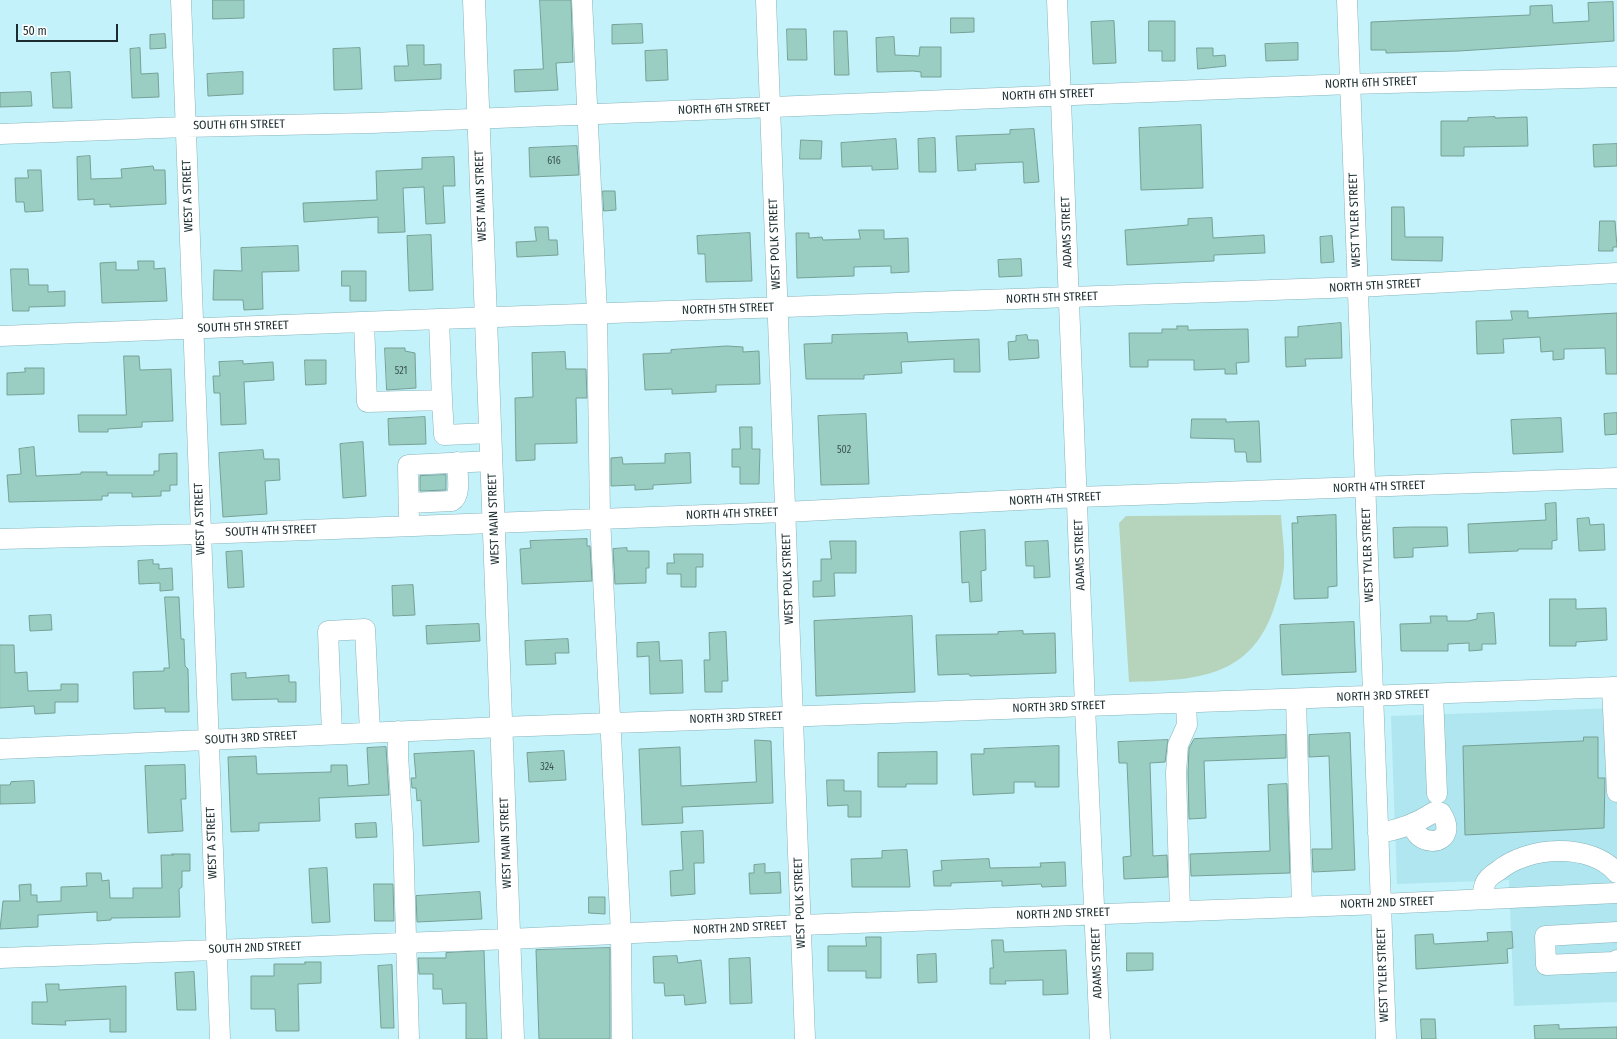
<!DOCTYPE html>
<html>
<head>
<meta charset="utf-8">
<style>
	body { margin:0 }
	#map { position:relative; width:1617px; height:1039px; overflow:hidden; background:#c4f2fa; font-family:"Fira Sans Condensed",sans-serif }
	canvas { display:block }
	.scale { position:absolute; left:16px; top:24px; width:102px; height:18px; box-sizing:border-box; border:2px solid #1a2c2f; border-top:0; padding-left:5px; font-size:12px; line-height:14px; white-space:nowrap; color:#1a2c2f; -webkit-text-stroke:3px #fff; paint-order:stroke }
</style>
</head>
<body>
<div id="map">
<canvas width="1617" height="1039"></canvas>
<div class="scale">50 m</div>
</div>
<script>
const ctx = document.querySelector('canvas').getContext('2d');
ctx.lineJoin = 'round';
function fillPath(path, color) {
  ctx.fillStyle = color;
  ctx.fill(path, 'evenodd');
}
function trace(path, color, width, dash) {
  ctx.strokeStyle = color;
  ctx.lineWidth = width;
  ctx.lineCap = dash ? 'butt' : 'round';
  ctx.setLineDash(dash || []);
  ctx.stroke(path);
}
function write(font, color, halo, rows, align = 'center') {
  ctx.font = font + ' "Fira Sans Condensed",sans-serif';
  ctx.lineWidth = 4;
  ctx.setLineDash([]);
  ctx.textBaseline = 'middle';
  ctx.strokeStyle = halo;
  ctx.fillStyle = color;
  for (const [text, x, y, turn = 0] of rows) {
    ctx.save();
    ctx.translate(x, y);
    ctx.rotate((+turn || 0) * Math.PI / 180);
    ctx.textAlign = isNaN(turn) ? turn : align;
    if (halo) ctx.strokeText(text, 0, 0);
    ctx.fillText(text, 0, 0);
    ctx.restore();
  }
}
fillPath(new Path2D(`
	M1617,708V1002L1514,1006L1509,880L1397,884L1391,716Z`), '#afe6ef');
fillPath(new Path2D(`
	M1281,515C1282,532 1285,550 1284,567C1283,580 1279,593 1275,605C1252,679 1195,680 1129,682L1119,523L1126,516Z`), '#b6d4bb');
const building = new Path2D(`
	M213,0H244V18L213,19Z
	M540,0H571L573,62L556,63L558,90L515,92L514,70L543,69Z
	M1613,2L1614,41L1459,51L1386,53V50H1371V22L1530,15V6L1552,5L1553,23L1589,21L1588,3Z
	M951,18H974V32L951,33Z
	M1114,21L1116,63L1093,64L1091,22Z
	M1149,21H1175V61H1162V51H1149Z
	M642,24L643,43L612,44V25Z
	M787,29H806L807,60H788Z
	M834,31H847L849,75H835Z
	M165,34L166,48L150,49V35Z
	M894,37L895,55L919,56L920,47H941V77H921V72L913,71L877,72L876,38Z
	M1298,43V60L1266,61L1265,44Z
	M407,45H424V65L441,64V79L395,81L394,66H408Z
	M140,48L141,74L158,73L159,97L132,98L130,49Z
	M360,48L362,89L334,90L333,49Z
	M1197,48H1213V56L1225,55L1226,66L1198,69Z
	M667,50L668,80L646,81L645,51Z
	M70,72L72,108H53L51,73Z
	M243,72V94L208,96L207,74Z
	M31,92L32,106L0,107V93Z
	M1495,117V118L1527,117L1528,146L1464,147V156H1441V121H1468V118Z
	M1201,125L1203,188L1141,190L1139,128Z
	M1034,129L1039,182L1024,183L1023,162L975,164L976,170L958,171L956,136L1010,134V130Z
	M935,138L936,172H919L918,139Z
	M896,139L898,169L872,170V166L842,167L841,143Z
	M801,140L822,141L821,159H800Z
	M1617,144V166L1594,167L1593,145Z
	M577,146L579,175L530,177L529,148Z
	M90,156L91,179L122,178L121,169L153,166L154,170H165L166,204L110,207V204L94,205V199L78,200L77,157Z
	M454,157L455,186H443L445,223L426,224L424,187L403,188L405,232L378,233V217L304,222L303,203L377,200L376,171L422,169V158Z
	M28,170H41L43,211L25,212L24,202H16L15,178H28Z
	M603,191H615L616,210L604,211Z
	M1392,207H1404L1405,237H1443L1442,261L1392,260Z
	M1212,218L1213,238L1264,235L1265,253L1214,255V261L1127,265L1125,230L1188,225V219Z
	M1600,221H1615L1617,247H1613V251H1599Z
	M535,227H548L549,240H557L558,255L517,257L516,242L536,241Z
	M859,230H884V239L908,238L909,272L891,273V266L854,267V276L797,278L796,233H809V238L822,237L823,240L860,239Z
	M750,233L752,281L706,282L705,254H698L697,236Z
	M431,235L433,290L409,291L407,236Z
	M1332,236L1334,262L1321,263L1320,237Z
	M298,246L299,271L262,272L263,309L244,310L243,300H213L214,270L242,271L241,248Z
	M1021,259L1022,276L999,277L998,260Z
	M138,261H154V269L165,268L167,301L102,303L100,263L116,262V270H138Z
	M11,269H28L29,285H48V292L65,291V306L29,307V311H13Z
	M342,271H366V301H350V286H342Z
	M1511,311H1528V318L1617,313V374H1606L1605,348L1564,349V359L1553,360V351L1541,352L1540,337L1503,339L1504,353L1477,354L1476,321L1512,320Z
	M1341,323L1342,358L1305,359L1306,366L1286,367L1285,337H1298V327Z
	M1177,326H1188V330L1248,329L1249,362L1236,363L1237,374H1225V369L1194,370V360H1148V367H1130L1129,333H1162V329H1177Z
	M907,333L908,342L979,339L980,372H954V359L901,362L902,373L864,375V379H806L804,344L832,343V335Z
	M1027,335L1028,340H1038L1039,358L1009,360L1008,342L1016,341V336Z
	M727,346L743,347V352L759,351L760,384L716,385V392L672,394V389L645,390L643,354L671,353V350Z
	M385,348H405V351L415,353L416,388L387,390Z
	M565,352L566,369H586L587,398H576L577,443L535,444V460L516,461L515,398L533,397L532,353Z
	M124,356H139L140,370L171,369L173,421L142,422V427L108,429V432H79L78,415H126Z
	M305,360H326V384L306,385Z
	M243,361V364L273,362L274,380L244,382L246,424L221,425L220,393H214L213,376H220L219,362Z
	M25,368H44V394L7,395V373L25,372Z
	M1617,413V434L1605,435L1604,414Z
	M866,414L869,484L821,485L818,416Z
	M425,417L426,444L389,445L388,419Z
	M1561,418L1563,452L1513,454L1511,420Z
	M1192,419H1226V422L1259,421L1261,462H1247L1246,452H1235L1234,439L1191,438Z
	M740,427H752V449H760L759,484H740V467H732V449H740Z
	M363,442L366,496L343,498L340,444Z
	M34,447L36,476L81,474V472H107V475H154V471H159V454L177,453V485H170V491H161V496L132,497V493H108V496H102V500L9,502L7,475L21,474L19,449Z
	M263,450L264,459H279L280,480L265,481L267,514L223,517L219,453Z
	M690,453L691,483L653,485V489L635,490V485L611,486V458L622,457L623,464L665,463V454Z
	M446,475V490L420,491V476Z
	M1556,503L1557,540L1552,541V549H1518V551L1469,553L1468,524L1546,520L1545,504Z
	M1336,515L1337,586L1328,587V598L1294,599L1292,523H1298L1297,517Z
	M1589,518L1590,525L1604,524L1605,550L1579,551L1577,519Z
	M1412,527H1447L1448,546L1413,548V557L1394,558L1393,528Z
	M985,530L986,570L981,571L982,601L970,602L969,582L962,583L960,532Z
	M587,539V546H590L592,581L522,584L520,549L531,548L530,541Z
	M830,541H856V573H834L835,596L813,597V581H821V559H831Z
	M1048,541L1050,577L1034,578V566H1026L1025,542Z
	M627,548V551H649V568H646V583L615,584L613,549Z
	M242,551L244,587L228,588L226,552Z
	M674,554H703V567H696V587H681V574H667V563H674Z
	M153,560V564H159V569L172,568L173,590L160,591V583L139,584L138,561Z
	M413,585L415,615L393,616L392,586Z
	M165,597H179L181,639H184L185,666L188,669L189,712H165V708L134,709L133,672L164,671V668H169Z
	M1550,599H1576V609L1606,608L1607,640L1576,642V646H1550Z
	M1494,613L1496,644H1482V650L1469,651V643L1448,644V651H1401L1400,624L1431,623L1430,616H1447V621H1468L1477,619V614Z
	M51,615L52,630L30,631L29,616Z
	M912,616L915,692L816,696L814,621Z
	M1354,622L1356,672L1282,675L1280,625Z
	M479,624L480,641L427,644L426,626Z
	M1023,631V634L1055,633L1056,673L970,676L969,674L938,675L936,635L998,634V632Z
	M726,632L728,681H722V692H705L704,660H710L709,633Z
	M568,639L569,653H555L556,664L526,665L525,641Z
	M659,642L660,661L682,660L683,693L650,694L649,656L637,657V643Z
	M0,645H14L15,673L27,672L28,691L61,690V684H78V702H55V713L35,714L34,706L0,708Z
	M246,673V678L289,675V682H296V702H278V699L232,700L231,674Z
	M1350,733L1355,870L1313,872L1312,849H1332L1329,756L1309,757V735Z
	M1286,735V758L1204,761L1206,818L1189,819L1188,773L1189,748L1194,739Z
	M1584,737H1598V778H1605L1604,828L1465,835L1463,746L1583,741Z
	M755,740L771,741L773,803L682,807L683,823L642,825L639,749L680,747L681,786L756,782Z
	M1168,740L1165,762L1150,763L1153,856L1167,855L1168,877L1124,879L1123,857L1131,856L1127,763H1119L1118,742Z
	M1059,746V787H1035V782H1014V793L973,795L971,754H984V749Z
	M386,747L389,795L319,798L320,821L259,823V831L231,832L228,757L256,756L257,774L331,772V765H347L348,786L369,784L367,748Z
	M474,751L479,842L423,846L421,800L417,801L416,788H412L411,778H416L414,754Z
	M564,751L566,780L529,782L527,753Z
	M937,752V784H906V787H878V753Z
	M185,765L186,799H181L183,831L148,833L145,766Z
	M827,780H844V791H861V817H848V805L828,806Z
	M34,781L35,803L0,804V785H10L11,782Z
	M1287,784L1290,873L1191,876L1190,854L1270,851L1268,785Z
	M376,823L377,837L356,838L355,824Z
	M703,831L704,863H694L695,894L671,896L670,871L683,870L681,832Z
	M907,850L910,887H852L851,859L882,858V851Z
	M172,854H190V871H182V887L179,889L180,917L111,918V920L97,921V912L38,915V927L0,929L3,901H20L19,885L31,884V895H37V902L61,901V887L87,886L86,873H101L102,881L109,880L110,898H133V888H162L161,855H173Z
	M989,859L990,868L1041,867L1040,863L1065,862L1066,886L1042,887L1041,884L1002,886V881L951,883V886H934L933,871L942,870L941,861Z
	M765,864V873L780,872L781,893L750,894L749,873H754V865Z
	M327,868L330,922L312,923L309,869Z
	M374,884H393L394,921H375Z
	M480,892L482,919L417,922L416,896Z
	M589,897H605V914L589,913Z
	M1512,932L1513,948L1507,949L1508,963L1416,969L1415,935L1433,934L1434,944L1488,941L1487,933Z
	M866,937H881V978H866V971H828V946H866Z
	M992,940H1003L1004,952L1066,950L1068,994L1043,995V980L1005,981L1006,984H990V968H993Z
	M610,948V1039H539L536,950Z
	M484,951L487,1039H466V1003L443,1004L442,989H433V974H419L418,958H446V953Z
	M1127,953H1153V970L1127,971Z
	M936,954L937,982L918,983L917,955Z
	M677,956L678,963L701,960L706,1003L685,1005L684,995L665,996L664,983H654L653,957Z
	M750,958L752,1003L730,1004L729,959Z
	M305,962H321V983L298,984L299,1031H276L275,1009H251V976H274V964H305Z
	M392,965L394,1028H381L378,966Z
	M194,972L196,1010H177L175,973Z
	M46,984H59V990L126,986V1032H110V1019L65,1021L66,1025L32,1024V1002H47Z
	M1421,1019H1435L1436,1039H1422Z
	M1559,1025V1029L1617,1027V1039H1535L1534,1026Z`);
fillPath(building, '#9acec2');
trace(building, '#76a096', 1);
const minor = new Path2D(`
	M181,0L220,1039
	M582,0L597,313L600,518L621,934L622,1039
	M766,0L805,1039
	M1057,0L1085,706L1100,1039
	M1347,0L1386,1039
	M0,134L186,127L371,123L1350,84L1617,77
	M439,319L442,400
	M364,322L367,402L442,400L444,435L490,433
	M0,336L439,319L1358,287L1617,273
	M409,503L452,501C462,495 457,473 457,462
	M409,525L408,465L492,461
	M0,539L201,534L785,512L1078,497L1617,478
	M1612,687L1617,792
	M1433,694L1437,794
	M1296,699L1302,906
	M398,731V755L403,834L409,1039
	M332,734L328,631L365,629L370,732
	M0,749L502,727L1617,687
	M1378,833C1399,830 1416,824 1434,812L1441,813C1457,837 1434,848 1419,836C1416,833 1414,829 1411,825
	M1482,899C1483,894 1483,888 1485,884C1487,878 1493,874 1498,871C1527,846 1591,842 1617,873
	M1180,910L1176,773L1178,745L1187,725L1186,703
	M1617,932L1545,936L1546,965L1614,962L1617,960
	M0,958L510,939L801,925L1381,904L1617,893`);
const major = new Path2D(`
	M474,0L513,1039`);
trace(minor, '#88b4bb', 21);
trace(major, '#88b4bb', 23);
trace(minor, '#fff', 20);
trace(major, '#fff', 22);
write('10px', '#3a5454', null, [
	["616",554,161],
	["521",401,371],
	["502",844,450],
	["324",547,767]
]);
write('12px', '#1a2c2f', '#fff', [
	["NORTH 6TH STREET",1371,83,-2],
	["NORTH 6TH STREET",1048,95,-2],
	["NORTH 6TH STREET",724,109,-2],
	["SOUTH 6TH STREET",239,125,-1],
	["WEST A STREET",188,196,-92],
	["WEST MAIN STREET",481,196,-92],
	["WEST TYLER STREET",1355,220,-92],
	["ADAMS STREET",1067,232,-92],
	["WEST POLK STREET",775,244,-92],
	["NORTH 5TH STREET",1375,286,-3],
	["NORTH 5TH STREET",1052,298,-2],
	["NORTH 5TH STREET",728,309,-2],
	["SOUTH 5TH STREET",243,327,-2],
	["NORTH 4TH STREET",1379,487,-2],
	["NORTH 4TH STREET",1055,499,-3],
	["NORTH 4TH STREET",732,514,-2],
	["WEST A STREET",200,519,-92],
	["WEST MAIN STREET",494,519,-92],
	["SOUTH 4TH STREET",271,531,-2],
	["ADAMS STREET",1080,555,-92],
	["WEST TYLER STREET",1368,555,-92],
	["WEST POLK STREET",788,579,-92],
	["NORTH 3RD STREET",1383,696,-2],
	["NORTH 3RD STREET",1059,707,-2],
	["NORTH 3RD STREET",736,718,-2],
	["SOUTH 3RD STREET",251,738,-3],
	["WEST A STREET",212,843,-92],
	["WEST MAIN STREET",506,843,-92],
	["WEST POLK STREET",800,903,-92],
	["NORTH 2ND STREET",1387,903,-2],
	["NORTH 2ND STREET",1063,914,-2],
	["NORTH 2ND STREET",740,928,-3],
	["SOUTH 2ND STREET",255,948,-2],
	["ADAMS STREET",1097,963,-92],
	["WEST TYLER STREET",1383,975,-92]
]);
</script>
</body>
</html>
